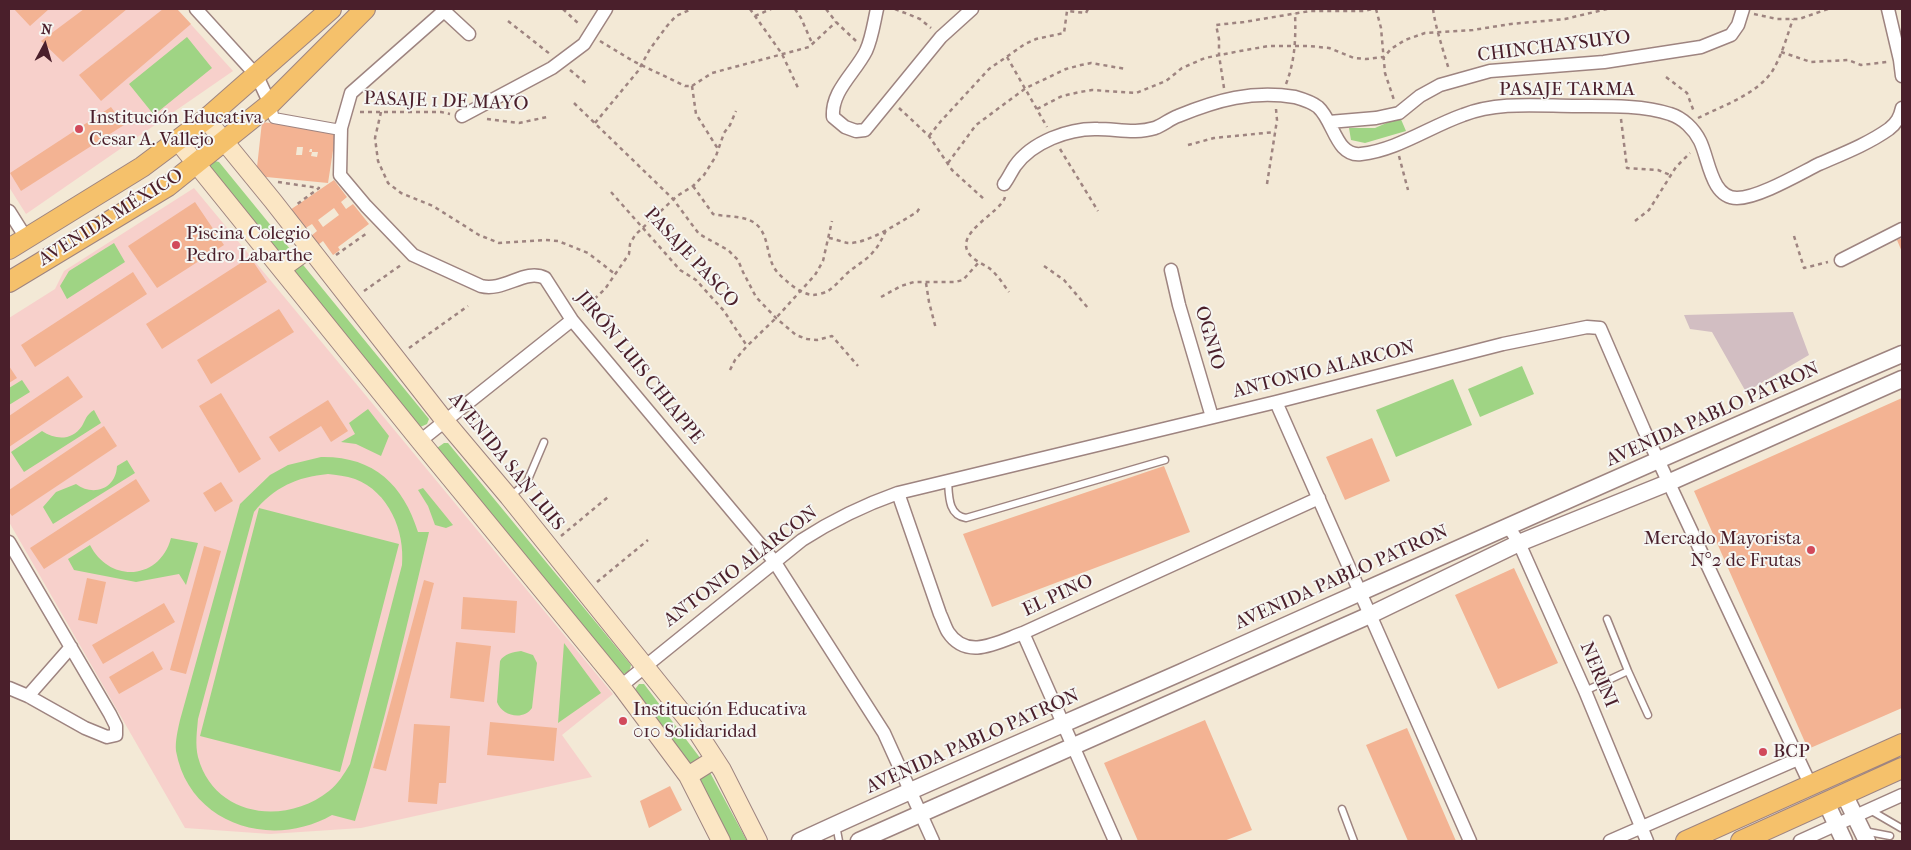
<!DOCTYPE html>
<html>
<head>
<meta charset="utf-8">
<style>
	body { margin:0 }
	#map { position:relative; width:1911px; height:850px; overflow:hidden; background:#f3e9d6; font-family:"IM FELL French Canon",serif }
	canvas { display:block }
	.frame { position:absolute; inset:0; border:10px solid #4a1f2b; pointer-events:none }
	.north { position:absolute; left:20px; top:20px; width:50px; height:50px; -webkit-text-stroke:4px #f6f6f2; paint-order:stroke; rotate:6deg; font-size:14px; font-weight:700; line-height:20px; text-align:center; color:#4a1f2b }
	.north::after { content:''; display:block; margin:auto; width:18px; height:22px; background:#4a1f2b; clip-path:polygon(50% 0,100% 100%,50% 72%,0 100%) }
</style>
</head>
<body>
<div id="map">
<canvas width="1911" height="850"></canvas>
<div class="frame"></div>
<div class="north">N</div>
</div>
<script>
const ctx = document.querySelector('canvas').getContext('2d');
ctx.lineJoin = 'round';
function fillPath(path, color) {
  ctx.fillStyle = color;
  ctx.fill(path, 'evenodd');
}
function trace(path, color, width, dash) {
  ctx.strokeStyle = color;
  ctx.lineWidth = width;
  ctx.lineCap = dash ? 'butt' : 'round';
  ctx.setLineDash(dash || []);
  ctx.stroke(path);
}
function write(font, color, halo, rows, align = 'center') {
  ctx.font = font + ' "IM FELL French Canon",serif';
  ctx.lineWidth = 4;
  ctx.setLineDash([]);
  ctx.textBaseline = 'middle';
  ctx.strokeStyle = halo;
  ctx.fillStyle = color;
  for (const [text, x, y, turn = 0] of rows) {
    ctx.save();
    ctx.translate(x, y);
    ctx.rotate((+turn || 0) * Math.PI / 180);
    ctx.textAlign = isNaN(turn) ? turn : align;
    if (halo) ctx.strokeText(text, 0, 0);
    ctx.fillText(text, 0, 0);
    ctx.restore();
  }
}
fillPath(new Path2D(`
	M9,9H177L233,71L26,214L9,187Z
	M194,188L613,694L562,735L592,777L361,828L270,834L185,828L9,522V318L55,289L64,271Z`), '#f7d0cb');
fillPath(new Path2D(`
	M1793,312L1809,355L1746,392L1712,332L1690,329L1684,315Z`), '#d2bec2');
fillPath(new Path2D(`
	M187,37L212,68L154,115L129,84Z
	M1400,117L1406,131L1365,143L1351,140L1349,128H1375Z
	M215,161L219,162L429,419L427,424L416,429L210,169V165Z
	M114,243L125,262L67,299L60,286L69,271Z
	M1522,366L1534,394L1480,417L1468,389Z
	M1453,379L1472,425L1396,457L1376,410Z
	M22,380L30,392L9,405V388Z
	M368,409L389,436L381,456L356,444L341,442L355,434L349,423Z
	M94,410L101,423L24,472L11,452L42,431C55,440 72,441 82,426C86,419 86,415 94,410Z
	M444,443H448L631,665C630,672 626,674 619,675L437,448Z
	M321,457C373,456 403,484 418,532H429C406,629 384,726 355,821L332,815C271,850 189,824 176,751C175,741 178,729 180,720L240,504L270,475L288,465ZM328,474C336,475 346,476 355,479C389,492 405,531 402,565L350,764C344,774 338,784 329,791C285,826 214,817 198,757C195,744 197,731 198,719L254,512C274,487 297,477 328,474Z
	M127,460L135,473L53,524L43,507L56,492L76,484C93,497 116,489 117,466Z
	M423,488L453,525L446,528L435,525L428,506L418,490Z
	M259,508L399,544L340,772L200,736Z
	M171,538L198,543L186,585L179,574L136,582L74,570L68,559L90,545C110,584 160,580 171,538Z
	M564,643L601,693L558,723Z
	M521,651L533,655L537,663L532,708C523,721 502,716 497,702L500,661C504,654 513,652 521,651Z
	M639,684H644L707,767L747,841H730L723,827L633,692Z`), '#9fd484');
fillPath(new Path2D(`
	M14,9H49L30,26Z
	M84,9H127L63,62L41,41Z
	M163,9H177L191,24L101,101L79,75Z
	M111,107L124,125L21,191L10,173Z
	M262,122L336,131L328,183L256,176ZM297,147H303L302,155H296ZM310,149H312V152H318L317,157L311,156L312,152H309Z
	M334,180L347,197L341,202L346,209L353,204L369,224L338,247L340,250L333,255L323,241L318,245L311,236L317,231L312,224L304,229L290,210ZM334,208L339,215L323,227L318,220Z
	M195,202L224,245L157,288L128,246Z
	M1902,238V252L1897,240Z
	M250,257L267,282L162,349L146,324Z
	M133,272L147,294L35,367L21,345Z
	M279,309L294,332L211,384L197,360Z
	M9,366L17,378L9,383Z
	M68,376L83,397L9,447V416Z
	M221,393L261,459L239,473L199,406Z
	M1902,398V708L1808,749L1694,491Z
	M328,400L348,431L331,442L321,426L279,452L269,437Z
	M104,426L117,446L12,516L9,512V490Z
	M1372,438L1390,481L1345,500L1326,457Z
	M1164,466L1190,532L992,607L963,534Z
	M136,479L150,501L44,569L30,548Z
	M221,482L233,501L215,512L203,493Z
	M204,546L221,551L186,674L170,670Z
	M1514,568L1558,663L1498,689L1455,595Z
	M87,578L106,582L97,624L78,620Z
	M424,580L434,583L386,771L373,768Z
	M463,597L517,601L515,633L461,629Z
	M164,603L175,622L103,664L92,645Z
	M456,642L491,646L484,702L450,698Z
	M153,651L163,669L119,694L109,677Z
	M1205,720L1252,830L1224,841H1138L1104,763Z
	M490,722L557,728L554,761L487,755Z
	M414,724L450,726L446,783H439L437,804L408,802Z
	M1407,728L1456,841H1408L1366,745Z
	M670,786L682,810L649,828L640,801Z`), '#f3b393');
const service = new Path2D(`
	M948,481C949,496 948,515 966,518L1165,460
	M511,496L527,482L544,442
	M1607,619L1628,671
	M1585,691L1628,671L1648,715
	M1342,809L1354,841
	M1870,810L1901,828
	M836,825L839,841
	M1864,831L1890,836`);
const pedestrian = new Path2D(`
	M270,104L274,118L335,129L341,128`);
const minor = new Path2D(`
	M196,9L257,76L270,104
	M442,9L469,34
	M877,9C874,22 872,38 866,51C855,73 831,91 833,117L845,127L856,131L865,130L941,37L972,9
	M1888,9L1900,60L1902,76
	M444,11L351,93L341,128L340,175L366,206L413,255L481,286C504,292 525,268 545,278L572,320L774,561L884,733L933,841
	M462,116L552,68L584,44L606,9
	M1329,122L1376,118L1399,113L1420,96L1440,85L1490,71L1604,62L1701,47L1731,35L1738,25L1743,9
	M1004,184C1008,179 1011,172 1015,166C1032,142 1069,128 1098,129C1117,129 1136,134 1155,128C1163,125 1170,119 1178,116C1217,100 1252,90 1295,97C1302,99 1313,103 1318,107C1334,121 1336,157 1361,154C1397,150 1429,127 1463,115C1499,101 1539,106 1577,106C1606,106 1643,105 1670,114C1683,118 1694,129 1700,141C1709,159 1711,198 1737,198C1758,198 1799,174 1819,164C1842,154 1868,144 1889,129C1897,123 1900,117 1902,108
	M9,211L26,238
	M1841,260L1902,229
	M1171,270L1179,305L1212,417
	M1276,402L1470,841
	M420,441L572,320
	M898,493L940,614C943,620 945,627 948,632C967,661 998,642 1023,633L1319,498
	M1508,526L1519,543L1585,691L1647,841
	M9,542L110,714L116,726V735L107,737L85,728L28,696L9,688
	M1023,633L1115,841
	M621,686L802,540C833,520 864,505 898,493L1276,402L1503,344L1587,327L1600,328L1644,430L1811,786
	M28,696L71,647
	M1610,841L1798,759
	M1800,841L1902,795`);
const tertiary = new Path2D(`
	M1844,794L1867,841
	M1826,802L1844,841
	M800,841C927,782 1055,728 1182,672C1422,565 1661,457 1902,354
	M859,841L1370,615L1519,543L1670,482L1902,379`);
const secondary = new Path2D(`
	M206,119L273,201L445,421L509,497L696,730L722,770L758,841
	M177,140L420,441L621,686L688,776L721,841
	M281,269L310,248
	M688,776L715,759`);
const primary = new Path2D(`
	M9,249L142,167L206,119L331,9
	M9,282L168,186L270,104L365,9
	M1686,841L1902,744
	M1741,841L1902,768`);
trace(service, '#9e8480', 9);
trace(pedestrian, '#9e8480', 12);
trace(minor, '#9e8480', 15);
trace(tertiary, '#9e8480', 19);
trace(secondary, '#9e8480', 20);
trace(primary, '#9e8480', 22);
trace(new Path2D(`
	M563,9L580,25
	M750,9L782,54L799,90
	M795,9L801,18L812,43
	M826,9L836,22L856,41
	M895,9L920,19L931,28
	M1376,9L1381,28L1385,73L1394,100
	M1433,9C1436,30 1443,49 1449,70
	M1754,14L1777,19H1799L1828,9
	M755,16L771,9
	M508,21L550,54
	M600,41L633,61L685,86H692
	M1781,52L1811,62L1848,60L1861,65L1887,62
	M1007,57L1047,127
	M570,70L588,85
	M1666,77L1687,93L1694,112
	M1286,84C1295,61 1296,38 1295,13
	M692,86L712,73L809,47L836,22
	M692,86L696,114L718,149
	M1224,88L1219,55V39L1216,25L1244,22L1310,11H1364L1372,9
	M574,103L673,199L699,234L728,250L738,260L743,272L756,297L776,318L796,335L807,339L817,340L832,336L858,366
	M899,108L929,136L952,170L985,200
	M1037,109L1062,96L1080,92L1092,90L1136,93L1166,81L1182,68L1205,58L1240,51L1269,46H1309L1329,48L1354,58L1366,59L1384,57L1391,49L1405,40L1425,33L1473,30L1511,24L1565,19L1607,9
	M360,112H441L450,114
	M381,112L375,138L378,161L388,183L401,193L433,206L479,235L499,243L546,240L558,241L588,253L615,274
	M1698,118C1722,106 1758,94 1773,70C1782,55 1787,36 1793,19
	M487,119L519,123L547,117
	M1621,119L1627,168L1658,170L1670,175
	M595,123L638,71L650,49L667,26L676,16L692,9
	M929,136L941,121L989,69L1025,44L1036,39L1064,33L1067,11L1086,13L1088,9
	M1188,145L1214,138L1275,132
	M1060,149L1098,211
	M1399,156L1408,190
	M948,163L976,125L1026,88L1066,69L1081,65L1091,63L1126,69
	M278,182L319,188L296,205
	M1267,184L1277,120L1276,109
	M693,186L713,214C728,218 748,214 759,227C770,240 766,260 778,273C787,282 800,294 813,295C817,295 824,293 828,291C836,286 843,276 850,271C858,264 867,260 874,251C880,244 883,237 887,228
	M611,192L680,270L696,280L724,311L747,346
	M1005,197C1001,213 952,233 970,255C975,261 983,264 989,268C997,274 1003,284 1009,292
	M1635,221L1649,210L1676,167L1690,153
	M1794,236L1804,268L1828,262
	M829,238C835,239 842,242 848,243C868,244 900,222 917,212L921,206
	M336,255L367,233
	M1044,266L1064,280L1088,308
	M926,283L929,302L936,329
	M364,291L401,265
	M881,297L901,286L914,282H955L963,280L979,262
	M583,310L605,289L629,254L630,244L635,235L677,196L693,186L704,175L716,156L724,133L730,125L736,111
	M409,348L468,306
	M730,370L735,360L747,346L776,318L815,275L823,261L832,221
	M561,536L608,497
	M597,582L648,540`), '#9e8480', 2.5, [4, 4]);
trace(service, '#fff', 6);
trace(pedestrian, '#fff', 10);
trace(minor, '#fff', 12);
trace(tertiary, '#fff', 16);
trace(secondary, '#fbe6c4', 18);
trace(primary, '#f5c16b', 20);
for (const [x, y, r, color] of [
	[79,129,5,"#d1495b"],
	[176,245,5,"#d1495b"],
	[1811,550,5,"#d1495b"],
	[623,721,5,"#d1495b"],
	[1763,752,5,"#d1495b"]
]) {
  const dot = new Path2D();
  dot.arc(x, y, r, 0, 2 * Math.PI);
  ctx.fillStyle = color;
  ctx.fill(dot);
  trace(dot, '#f6f6f2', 2);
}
write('19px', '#4a1f2b', '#f6f6f2', [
	["CHINCHAYSUYO",1554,47,-7],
	["PASAJE TARMA",1567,90],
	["PASAJE 1 DE MAYO",446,102,2],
	["AVENIDA MÉXICO",111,218,-32],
	["PASAJE PASCO",691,258,47],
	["OGNIO",1209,338,74],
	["JIRÓN LUIS CHIAPPE",639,368,51],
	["ANTONIO ALARCON",1324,370,-14],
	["AVENIDA PABLO PATRON",1713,415,-24],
	["AVENIDA SAN LUIS",506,462,51],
	["ANTONIO ALARCON",741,567,-37],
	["AVENIDA PABLO PATRON",1342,578,-24],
	["EL PINO",1058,596,-25],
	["NERINI",1598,675,67],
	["AVENIDA PABLO PATRON",973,742,-24]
]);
write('19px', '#4a1f2b', '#f6f6f2', [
	["Institución Educativa",89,118],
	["Cesar A. Vallejo",89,140],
	["Piscina Colegio",186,234],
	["Pedro Labarthe",186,256],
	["Mercado Mayorista",1801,539,"right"],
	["N°2 de Frutas",1801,561,"right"],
	["Institución Educativa",633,710],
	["010 Solidaridad",633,732],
	["BCP",1773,752]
], 'left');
</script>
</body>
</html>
